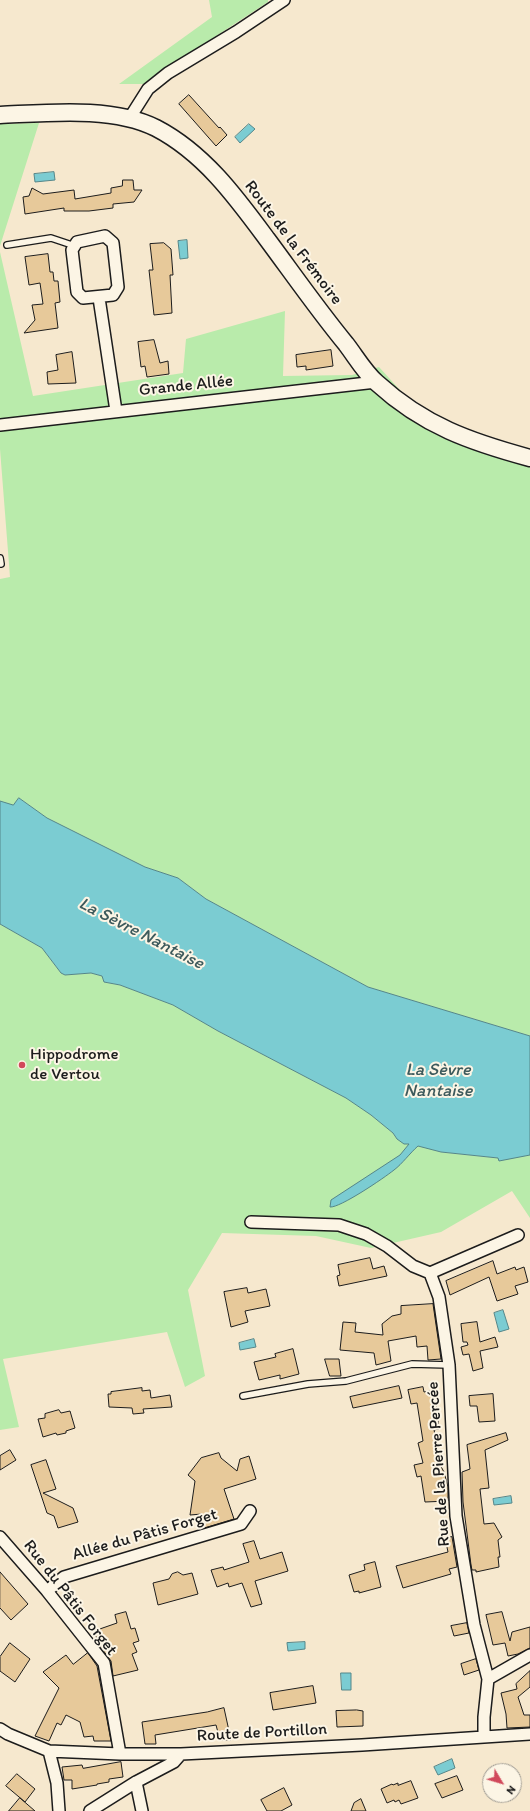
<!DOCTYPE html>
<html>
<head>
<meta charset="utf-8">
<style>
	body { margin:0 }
	#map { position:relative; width:530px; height:1811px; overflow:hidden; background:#f6e8ce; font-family:Itim,sans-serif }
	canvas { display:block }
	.north { position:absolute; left:482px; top:1763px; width:40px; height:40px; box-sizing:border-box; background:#fcf5e5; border:1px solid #a29e95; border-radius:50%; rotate:128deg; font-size:11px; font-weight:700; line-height:16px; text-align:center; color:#1c1c1c }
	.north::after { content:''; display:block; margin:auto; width:14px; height:18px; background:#d1495b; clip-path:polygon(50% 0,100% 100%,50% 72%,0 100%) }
</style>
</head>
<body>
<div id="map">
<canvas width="530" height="1811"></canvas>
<div class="north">N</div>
</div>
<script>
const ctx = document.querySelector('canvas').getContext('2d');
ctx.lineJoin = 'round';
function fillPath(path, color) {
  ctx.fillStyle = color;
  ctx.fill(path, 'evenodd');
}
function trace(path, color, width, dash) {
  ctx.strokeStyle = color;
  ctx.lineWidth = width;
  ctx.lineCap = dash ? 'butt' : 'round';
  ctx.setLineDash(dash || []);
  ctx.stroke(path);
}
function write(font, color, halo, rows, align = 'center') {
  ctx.font = font + ' Itim,sans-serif';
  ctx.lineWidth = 4;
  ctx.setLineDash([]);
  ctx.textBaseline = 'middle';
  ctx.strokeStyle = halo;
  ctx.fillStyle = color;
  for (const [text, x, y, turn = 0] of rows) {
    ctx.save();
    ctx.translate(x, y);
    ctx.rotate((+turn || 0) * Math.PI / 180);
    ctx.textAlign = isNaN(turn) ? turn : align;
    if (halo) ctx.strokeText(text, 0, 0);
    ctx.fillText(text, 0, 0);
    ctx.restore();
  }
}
fillPath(new Path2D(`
	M209,0H268V2L143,84H119L212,17Z
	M39,123L0,246V124Z
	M0,252L33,396L183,373L186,339L285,311L283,376L352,375L379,367L409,400L471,432L530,449V1036L368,987L206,899L178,878L145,867L47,818L19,798L13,806L0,801V579L10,577L0,449Z
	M0,924L42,948L61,973L65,975L91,973L102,976L104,982L120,985L173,1005L218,1031L346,1098L371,1115L393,1133L397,1139L441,1152L498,1158L530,1155V1218L512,1191L441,1232L371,1248L316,1236L222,1233L188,1290L205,1376L185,1387L167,1332L3,1359L19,1427L0,1430Z`), '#b9ebab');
const water = new Path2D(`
	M249,124L255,129L240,143L235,137Z
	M54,172L55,180L35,182L34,174Z
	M187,240L188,258L180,259L178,241Z
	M19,798L47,818L145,867L178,878L206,899L368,987L530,1036V1155L499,1161L498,1158L441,1152L418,1146C410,1153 402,1164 394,1170C384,1178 340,1208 330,1207L331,1200L400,1155L409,1144H404L397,1139L393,1133L371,1115L346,1098L218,1031L173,1005L120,985L104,982L102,976L91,973L65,975L61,973L42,948L0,924V801L13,805Z
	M503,1310L509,1329L499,1332L494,1313Z
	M254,1339L256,1347L240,1350L239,1343Z
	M511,1496L512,1503L494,1505L493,1499Z
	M305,1642V1649L288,1651L287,1643Z
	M341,1673H351V1690H342Z
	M452,1759L455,1768L438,1775L434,1767Z`);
fillPath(water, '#7bccd2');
trace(water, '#558689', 1);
const building = new Path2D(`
	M189,95L219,128L220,127L227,135L216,146L179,104Z
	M123,180H133L134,190H142L134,202L113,204V208L89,211H64V208L25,214L23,197L29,196L32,188L43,194L74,190L75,199L111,193V188L122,186Z
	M164,243L171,249L173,275H170L172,313L154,315L149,270H153L150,244Z
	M48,254L50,272H53L54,281H58L60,302L55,303L58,328L24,333L35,320L32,305L43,304L40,283L29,285L25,257Z
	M154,340L160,363L168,361L169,374L147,377L145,366L141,367L138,342Z
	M331,350L333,366L306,370V366L297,367L296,355Z
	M72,352L76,383L48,384L47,372L58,370L56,355Z
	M370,1258L373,1269L384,1266L387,1276L339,1286L337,1276L340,1275L338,1265Z
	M493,1261L497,1274L515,1267L516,1270L524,1267L528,1282L515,1286L518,1294L497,1301L489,1277L450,1295L446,1281Z
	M247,1288L248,1293L266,1289L270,1306L245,1311L248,1322L231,1327L224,1292Z
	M433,1304L441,1359L428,1360L427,1346L417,1347L416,1336L388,1341L391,1361L376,1365L374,1353L340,1350L343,1322L356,1323L355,1332L383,1335L382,1324L392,1316L401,1314V1306Z
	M477,1322L480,1342L495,1337L498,1347L480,1351L483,1368L473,1371L469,1354L463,1355L461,1347L468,1345L467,1342H463L461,1324Z
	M293,1349L299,1374L280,1379V1375L259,1380L254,1362L276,1357L275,1354Z
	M325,1359H339L341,1376H330Z
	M399,1386L402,1398L353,1408L350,1397Z
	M423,1387L424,1392L434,1390L439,1429L434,1430L441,1460L438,1461L444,1472L448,1487V1501L425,1502L421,1476L417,1477L414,1465L423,1463L418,1443L423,1441L417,1403L411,1404L408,1390Z
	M142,1388V1391L150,1390L151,1398L170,1395L172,1407L143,1409L144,1413L133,1414L132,1408L109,1407L108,1394H111V1392Z
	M493,1394L495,1421L479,1422L477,1406H470L469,1396Z
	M59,1410L61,1413L70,1411L75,1428L66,1431V1433L57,1435L56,1433L43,1437L38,1419L45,1418V1414Z
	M506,1433L508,1440L485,1450L489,1488L480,1489L484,1524L494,1523L502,1537L498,1540L500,1557H498L499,1567L476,1572V1570H472L471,1565L463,1502L462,1472L470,1469L467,1445Z
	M10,1450L16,1460L0,1470V1456Z
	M219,1453L221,1458L237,1471L240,1459L249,1456L256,1479L224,1489L234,1519L201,1529L202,1514L190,1515L195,1481L188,1475L201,1458Z
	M46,1460L56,1489L43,1493L73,1508L78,1522L58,1528L54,1516L47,1513L31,1465Z
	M452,1537L457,1567L449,1569L451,1574L403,1588L396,1566L448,1552L445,1538Z
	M254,1541L260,1559L282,1552L288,1571L255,1581L262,1604L251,1607L242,1583L229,1587L228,1583L217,1587L211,1570L223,1567L224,1570L249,1562L243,1544Z
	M375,1562L381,1587L359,1593V1591L354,1592L349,1575L365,1570L364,1565Z
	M0,1572L28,1604L11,1620L0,1608Z
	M178,1572L183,1575L192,1573L198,1594L158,1605L153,1583L169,1579L172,1574Z
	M126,1612L131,1629L135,1628L139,1641L133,1643L137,1652L132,1654L138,1670L113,1676L111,1661L99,1645L94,1631L117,1623L115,1615Z
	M502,1612L510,1641L512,1632L530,1627V1648L518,1654L508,1656L505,1643L493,1645L486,1615Z
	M467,1623L469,1633L454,1636L451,1626Z
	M10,1643L30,1659L15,1682L0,1671V1657Z
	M88,1653L97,1666L111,1741H94L93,1736L84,1737L80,1722L66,1715L61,1725L57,1723L49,1741L35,1736L59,1688L43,1672L66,1655L73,1664Z
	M476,1659L479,1670L464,1675L461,1664Z
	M530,1671V1687L518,1697L524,1715H530V1727L507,1728L506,1714L501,1693L517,1689L516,1684Z
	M313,1686L316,1703L273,1710L270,1693Z
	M224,1708L231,1740H220L216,1725L155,1735L156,1744H145L142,1722L207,1712Z
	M357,1710L363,1711V1726L337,1727L336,1711Z
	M121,1762L123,1777L109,1779V1782L97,1784V1785L72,1789V1780H64L62,1767L82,1765L83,1768Z
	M17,1774L35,1789L25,1802L6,1786Z
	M457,1776L463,1790L442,1798L435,1784Z
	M411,1781L418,1798L401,1804L399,1800L395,1802L394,1800L387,1803L381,1789L392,1784L393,1785L398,1783V1785Z
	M284,1788L292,1805L281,1811H267L261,1800Z
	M20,1798L35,1811H9Z
	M361,1799L366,1811H351L354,1803Z`);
fillPath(building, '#e7c99a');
trace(building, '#1c1c1c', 1);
const lane = new Path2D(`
	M7,245L51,238L75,246
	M0,558L1,564
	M243,1396L308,1384L346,1381L412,1364L449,1365`);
const street = new Path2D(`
	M129,119L148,89L168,73L236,32L284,0
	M105,236L113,243L118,287L113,295L83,298L77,292L72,250L77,242Z
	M99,298L116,411
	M0,425L376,382
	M251,1222L339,1225L366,1234L387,1246L413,1266L430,1273L518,1235
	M430,1273L439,1297L449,1365L456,1516L474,1625L488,1679L484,1717V1736
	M0,1537L47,1591L104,1663L120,1754
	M47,1591L64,1577L241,1524L250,1511
	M488,1679L530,1655
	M0,1729L8,1734L49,1751L120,1754H181L362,1745L530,1734
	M49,1751L57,1783L59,1811
	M136,1782L142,1811
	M90,1811L136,1782L174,1762L181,1754`);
const secondary = new Path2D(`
	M0,115C47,113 113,106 156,128C204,153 236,197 267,239C293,274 318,310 346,344C356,357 365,373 377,383C424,426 471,442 530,458`);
trace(lane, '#1c1c1c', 8);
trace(street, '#1c1c1c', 14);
trace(secondary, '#1c1c1c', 19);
trace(lane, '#fcf5e5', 5.5);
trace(street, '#fcf5e5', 11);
trace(secondary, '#fcf5e5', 16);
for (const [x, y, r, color] of [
	[22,1065,4,"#d1495b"]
]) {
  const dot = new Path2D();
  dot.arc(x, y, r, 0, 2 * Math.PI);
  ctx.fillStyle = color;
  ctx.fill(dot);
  trace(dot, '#fcf5e5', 1.5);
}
write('17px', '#1c1c1c', '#fcf5e5', [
	["Route de la Frémoire",293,243,53],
	["Grande Allée",186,386,-6],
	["Rue de la Pierre Percée",439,1464,-94],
	["Allée du Pâtis Forget",145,1535,-16],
	["Rue du Pâtis Forget",70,1598,52],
	["Route de Portillon",262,1733,-3]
]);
write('17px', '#1c1c1c', '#fcf5e5', [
	["Hippodrome",30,1055],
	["de Vertou",30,1075]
], 'left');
write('italic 18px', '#3d5a5c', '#fcf5e5', [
	["La Sèvre Nantaise",141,934,27],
	["La Sèvre",438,1070],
	["Nantaise",438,1091]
]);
</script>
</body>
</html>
